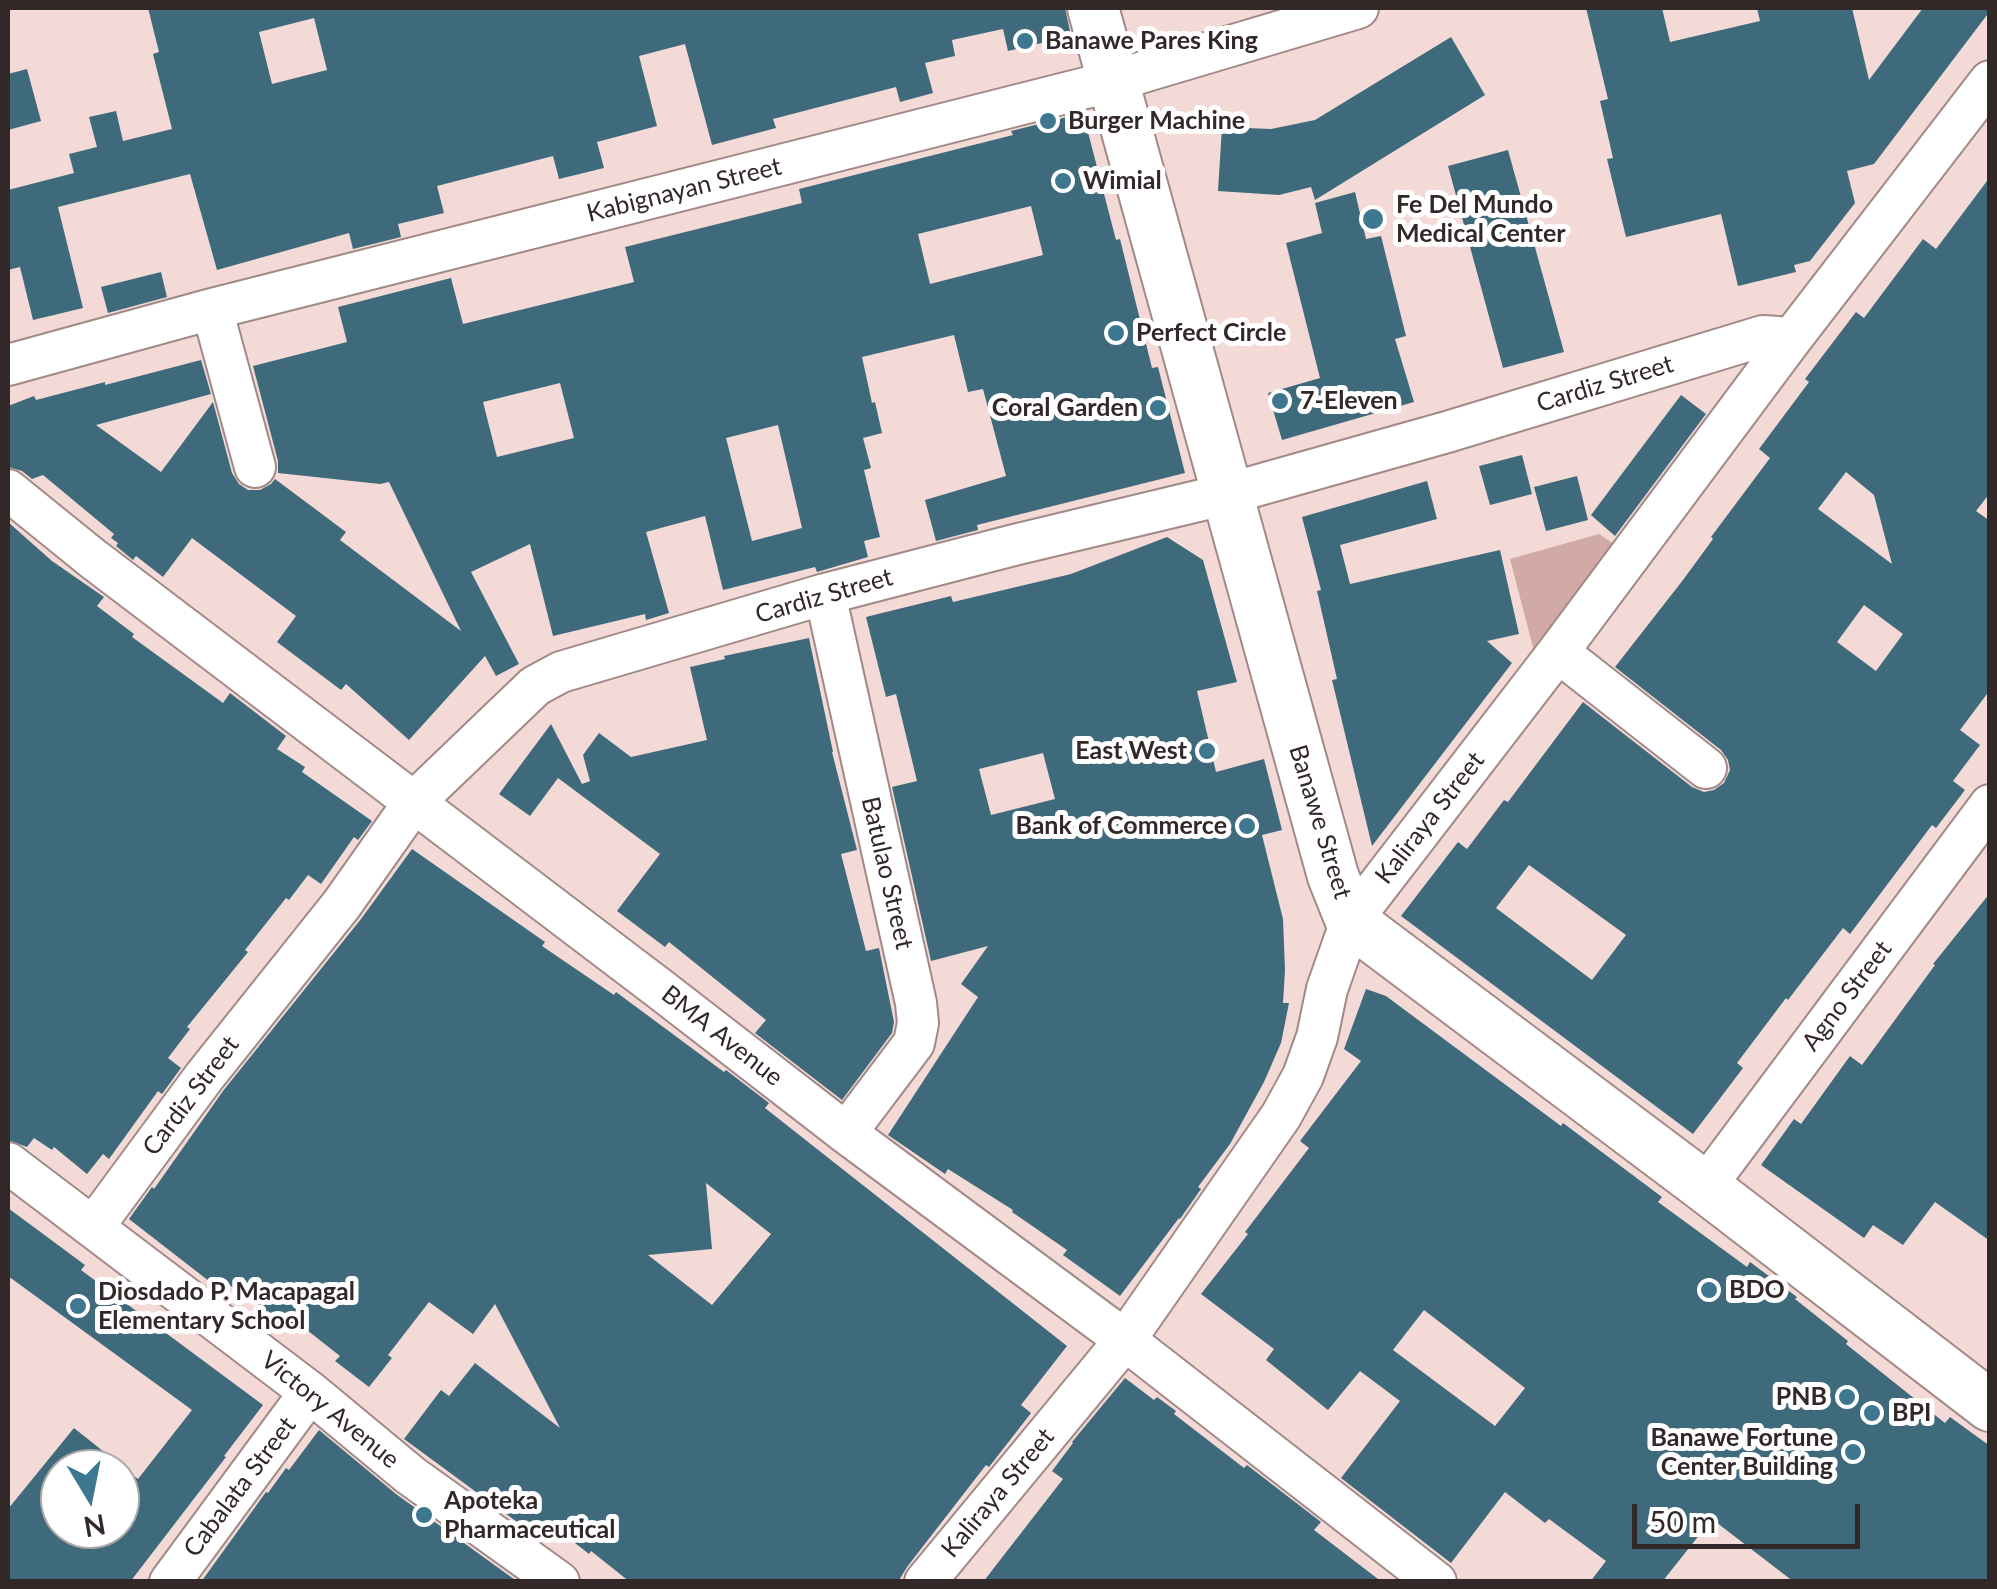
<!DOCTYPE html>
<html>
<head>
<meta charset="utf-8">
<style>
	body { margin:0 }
	#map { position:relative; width:1997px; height:1589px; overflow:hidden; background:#f3dad6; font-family:Lato,sans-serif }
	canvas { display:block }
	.frame { position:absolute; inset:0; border:10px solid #322827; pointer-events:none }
	.north { position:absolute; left:40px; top:1449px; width:100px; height:100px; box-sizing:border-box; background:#fff; border:2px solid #ada9a9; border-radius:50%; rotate:170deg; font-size:28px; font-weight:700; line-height:40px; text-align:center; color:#322827 }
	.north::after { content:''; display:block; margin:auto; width:35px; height:45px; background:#3d7890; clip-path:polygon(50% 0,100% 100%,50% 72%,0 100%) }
	.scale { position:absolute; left:1632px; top:1504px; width:228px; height:45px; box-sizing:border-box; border:5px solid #322827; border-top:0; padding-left:12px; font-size:30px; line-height:35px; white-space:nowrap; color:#322827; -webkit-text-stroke:8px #fff; paint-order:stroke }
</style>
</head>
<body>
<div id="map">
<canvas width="1997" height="1589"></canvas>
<div class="frame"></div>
<div class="north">N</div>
<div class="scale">50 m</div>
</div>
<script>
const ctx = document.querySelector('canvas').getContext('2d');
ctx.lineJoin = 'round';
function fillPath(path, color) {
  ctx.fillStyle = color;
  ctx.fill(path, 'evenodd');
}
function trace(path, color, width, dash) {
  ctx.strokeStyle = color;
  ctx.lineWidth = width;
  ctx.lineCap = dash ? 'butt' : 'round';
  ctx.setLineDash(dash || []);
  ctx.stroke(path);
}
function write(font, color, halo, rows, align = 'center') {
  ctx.font = font + ' Lato,sans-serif';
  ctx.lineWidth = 10;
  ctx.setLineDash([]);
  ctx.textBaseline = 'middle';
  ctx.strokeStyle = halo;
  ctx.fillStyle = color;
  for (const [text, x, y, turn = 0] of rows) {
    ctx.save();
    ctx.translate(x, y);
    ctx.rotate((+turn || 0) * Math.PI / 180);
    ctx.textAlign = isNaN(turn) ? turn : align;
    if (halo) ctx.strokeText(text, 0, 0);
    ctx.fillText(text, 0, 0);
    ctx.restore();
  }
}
fillPath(new Path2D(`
	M1599,534L1623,550L1537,663L1510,559Z`), '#d1aaa5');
fillPath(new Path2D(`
	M148,8H1065L1071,36L1008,51L1003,29L952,40L955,56L925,63L933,93L900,102L896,87L773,119L776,128L712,145L685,44L639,56L657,126L597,142L604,168L559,179L553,156L437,186L444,213L398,224L401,237L353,249L349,233L217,270L190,174L58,207L83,308L33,320L20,267L8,270V190L74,173L69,154L97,147L89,117L116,111L123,141L172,129L153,54L159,52ZM314,18L327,70L272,84L259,32Z
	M1586,8H1662L1670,42L1760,21L1757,8H1852L1869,80L1923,8H1990V11L1874,164L1847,171L1855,203L1810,261L1794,265L1796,272L1738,286L1721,214L1626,237L1607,159L1613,158L1600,101L1608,99Z
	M1451,37L1485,95L1315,200L1311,187L1279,195L1218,191L1222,127L1271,129L1315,120Z
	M27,69L41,121L8,130V74Z
	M1083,113L1116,240L1120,239L1152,368L1158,367L1185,473L977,525L978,530L936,541L925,500L1006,476L983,389L968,392L954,335L862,357L872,403L875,402L882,433L863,438L871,468L864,470L880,537L864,541L868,557L817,572L815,567L723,590L705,516L646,532L669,613L646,620L645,614L553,636L530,544L471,572L519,664L496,676L485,656L409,740L346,684L341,690L277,642L296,616L192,538L163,577L136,556L133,560L116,546L118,543L111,538L114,534L43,475L32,479L22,471L8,467V406L34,396L36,400L105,382V385L201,360L211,394L96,425L161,472L213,402L232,473L239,484L248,490H260L271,484L275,479L346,532L340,540L461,631L389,482L380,484L278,473V461L253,366L347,342L338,307L451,278L463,324L634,282L625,247L802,203L799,189L1013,135L1011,131ZM1031,206L1043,255L930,284L918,234ZM560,383L574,438L497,457L483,402ZM778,425L802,528L752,541L726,438Z
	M1508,150L1564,352L1503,368L1448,166Z
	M1990,177V493L1976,511L1990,521V690L1960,730L1980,745L1953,781L1965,790L1936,828L1932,825L1850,934L1843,928L1788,1000L1786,998L1737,1063L1743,1068L1693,1134L1401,916L1458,842L1467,849L1504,800L1508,802L1583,702L1692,787L1704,792L1714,790L1724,783L1730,770L1728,760L1721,750L1615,667L1683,580L1713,539L1711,537L1770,458L1759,449L1809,382L1805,379L1856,312L1864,318L1923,239L1936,249ZM1846,472L1874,495L1892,564L1818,509ZM1864,605L1903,634L1876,671L1837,642ZM1529,865L1626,935L1592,980L1496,908Z
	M1355,192L1366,239L1381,236L1406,336L1395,339L1414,402L1282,440L1268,393L1320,378L1286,243L1322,233L1315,203Z
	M161,272L167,297L108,313L101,287Z
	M1681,395L1706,414L1615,536L1591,515Z
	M1522,455L1532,494L1490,505L1479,466Z
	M1577,476L1588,520L1546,531L1534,487Z
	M1427,481L1437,519L1340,545L1350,584L1500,550L1519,634L1487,641L1512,663L1372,846L1332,680L1337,679L1317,591L1321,590L1302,517Z
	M8,522L52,561L104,597L97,606L134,634L132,637L223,703L230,693L286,736L277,749L305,767L302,772L372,821L358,840L354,837L321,884L308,875L289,900L286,898L245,950L248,952L187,1027L190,1029L168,1058L181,1068L162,1094L158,1091L109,1159L103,1154L87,1174L54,1147L52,1150L34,1138L27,1147L8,1140Z
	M1167,537L1203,560L1237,682L1197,691L1216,772L1264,759L1282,830L1262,835L1283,919L1285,970L1283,1003H1289L1281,1043L1264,1082L1230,1144L1198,1187L1201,1189L1180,1219L1179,1218L1120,1296L1063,1255L1067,1250L1012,1212L1013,1210L948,1169L945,1174L888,1135L978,997L961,984L988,946L931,961L892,787L917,781L896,694L886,697L866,617L951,596L953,602L1071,574ZM1043,753L1055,799L991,815L979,769Z
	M809,638L833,752H832L857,850L841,854L866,951L879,948L894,1022L892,1033L842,1100L755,1033L766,1020L669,942L665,947L617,911L660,854L558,778L530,816L499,794L551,724L582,784L590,781L583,755L599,733L631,757L707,740L690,667L725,659L724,656Z
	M412,849L545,942L542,946L614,995L616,992L724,1072L726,1070L769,1103L765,1108L1067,1346L1021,1405L1031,1413L989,1467L986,1465L907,1567L898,1582H630L591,1551L589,1554L566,1536L560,1543L538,1525L532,1533L404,1439L441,1390L449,1396L475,1363L560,1428L495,1304L473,1334L429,1302L388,1355L392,1358L369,1387L335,1361L340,1356L298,1323L292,1331L220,1278L214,1285L129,1219L152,1187L154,1189L223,1091L361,919ZM706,1183L771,1234L712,1305L648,1255L712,1249Z
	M1990,893V1241L1935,1202L1903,1245L1873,1225L1864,1238L1761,1165L1794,1119L1801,1124L1850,1056L1862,1065L1935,965L1933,964Z
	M1366,989L1386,996L1561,1126L1563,1123L1662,1197L1658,1202L1747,1267L1750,1262L1797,1297L1795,1299L1848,1341L1846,1344L1945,1423L1950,1417L1990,1446V1582H1794L1712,1519L1662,1582H1590L1606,1561L1549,1519L1545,1523L1505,1492L1451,1563L1341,1478L1400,1401L1360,1371L1328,1410L1266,1360L1274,1349L1201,1294L1248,1234L1245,1232L1309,1148L1300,1141L1361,1061L1344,1049ZM1424,1310L1525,1388L1495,1426L1393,1350Z
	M8,1208L85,1265L81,1270L263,1405L224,1456L226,1457L130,1582H8V1509L74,1428L138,1479L192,1410L8,1276ZM60,1469H120V1529H60Z
	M1125,1378L1154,1400L1157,1397L1176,1411L1174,1414L1244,1468L1247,1465L1321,1522L1314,1530L1382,1582H983L1063,1479L1052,1471L1073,1443L1072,1442Z
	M319,1430L396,1494L518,1582H201L266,1492L268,1493L286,1468L289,1470Z`), '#3e6a7c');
const minor = new Path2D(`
	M212,309L255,467
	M8,365L212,309L1113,81L1358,8
	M8,490L92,558L660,989L846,1133L1125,1340L1436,1582
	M825,594L916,1003L918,1023L914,1043L846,1133
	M1558,652L1706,768
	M8,1163L310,1392L410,1475L559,1582
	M1705,1187L1990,805
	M94,1226L204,1077L342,904L414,802L535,686L561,672L825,594L1014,545L1227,494L1447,432L1763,336L1778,337L1789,342
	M170,1582L310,1392
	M925,1582L1125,1340L1281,1116L1303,1076L1317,1037L1327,989L1351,921L1558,652L1789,342L1990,81`);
const major = new Path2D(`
	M1093,8L1333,876L1351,921L1705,1187L1990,1406`);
trace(minor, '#a18986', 44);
trace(major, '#a18986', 54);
trace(minor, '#fff', 40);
trace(major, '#fff', 50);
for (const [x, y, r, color] of [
	[1025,41,10,"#3d7890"],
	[1048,121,10,"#3d7890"],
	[1063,181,10,"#3d7890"],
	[1373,219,12,"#3d7890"],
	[1116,333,10,"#3d7890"],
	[1280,401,10,"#3d7890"],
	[1158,408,10,"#3d7890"],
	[1207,751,10,"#3d7890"],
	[1247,826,10,"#3d7890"],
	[1709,1290,10,"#3d7890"],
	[78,1306,10,"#3d7890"],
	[1847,1397,10,"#3d7890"],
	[1872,1413,10,"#3d7890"],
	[1853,1452,10,"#3d7890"],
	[424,1515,10,"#3d7890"]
]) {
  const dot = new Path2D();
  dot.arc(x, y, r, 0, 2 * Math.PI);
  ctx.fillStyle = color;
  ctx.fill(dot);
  trace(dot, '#fff', 4);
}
write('bold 25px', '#322827', '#fff', [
	["Banawe Pares King",1045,41],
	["Burger Machine",1068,121],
	["Wimial",1083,181],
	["Fe Del Mundo",1396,205],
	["Medical Center",1396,234],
	["Perfect Circle",1136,333],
	["7-Eleven",1300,401],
	["Coral Garden",1138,408,"right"],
	["East West",1187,751,"right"],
	["Bank of Commerce",1227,826,"right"],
	["BDO",1729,1290],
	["Diosdado P. Macapagal",98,1292],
	["Elementary School",98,1321],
	["PNB",1827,1397,"right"],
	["BPI",1892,1413],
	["Banawe Fortune",1833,1438,"right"],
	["Center Building",1833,1467,"right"],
	["Apoteka",444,1501],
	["Pharmaceutical",444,1530]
], 'left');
write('25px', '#322827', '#fff', [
	["Kabignayan Street",684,190,-14],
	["Cardiz Street",1605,384,-17],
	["Cardiz Street",824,596,-16],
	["Kaliraya Street",1430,818,-52],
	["Banawe Street",1320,822,73],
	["Batulao Street",887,873,77],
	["Agno Street",1847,996,-53],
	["BMA Avenue",722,1036,38],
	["Cardiz Street",191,1096,-53],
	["Victory Avenue",330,1410,39],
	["Cabalata Street",240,1487,-53],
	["Kaliraya Street",998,1493,-50]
]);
</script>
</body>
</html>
